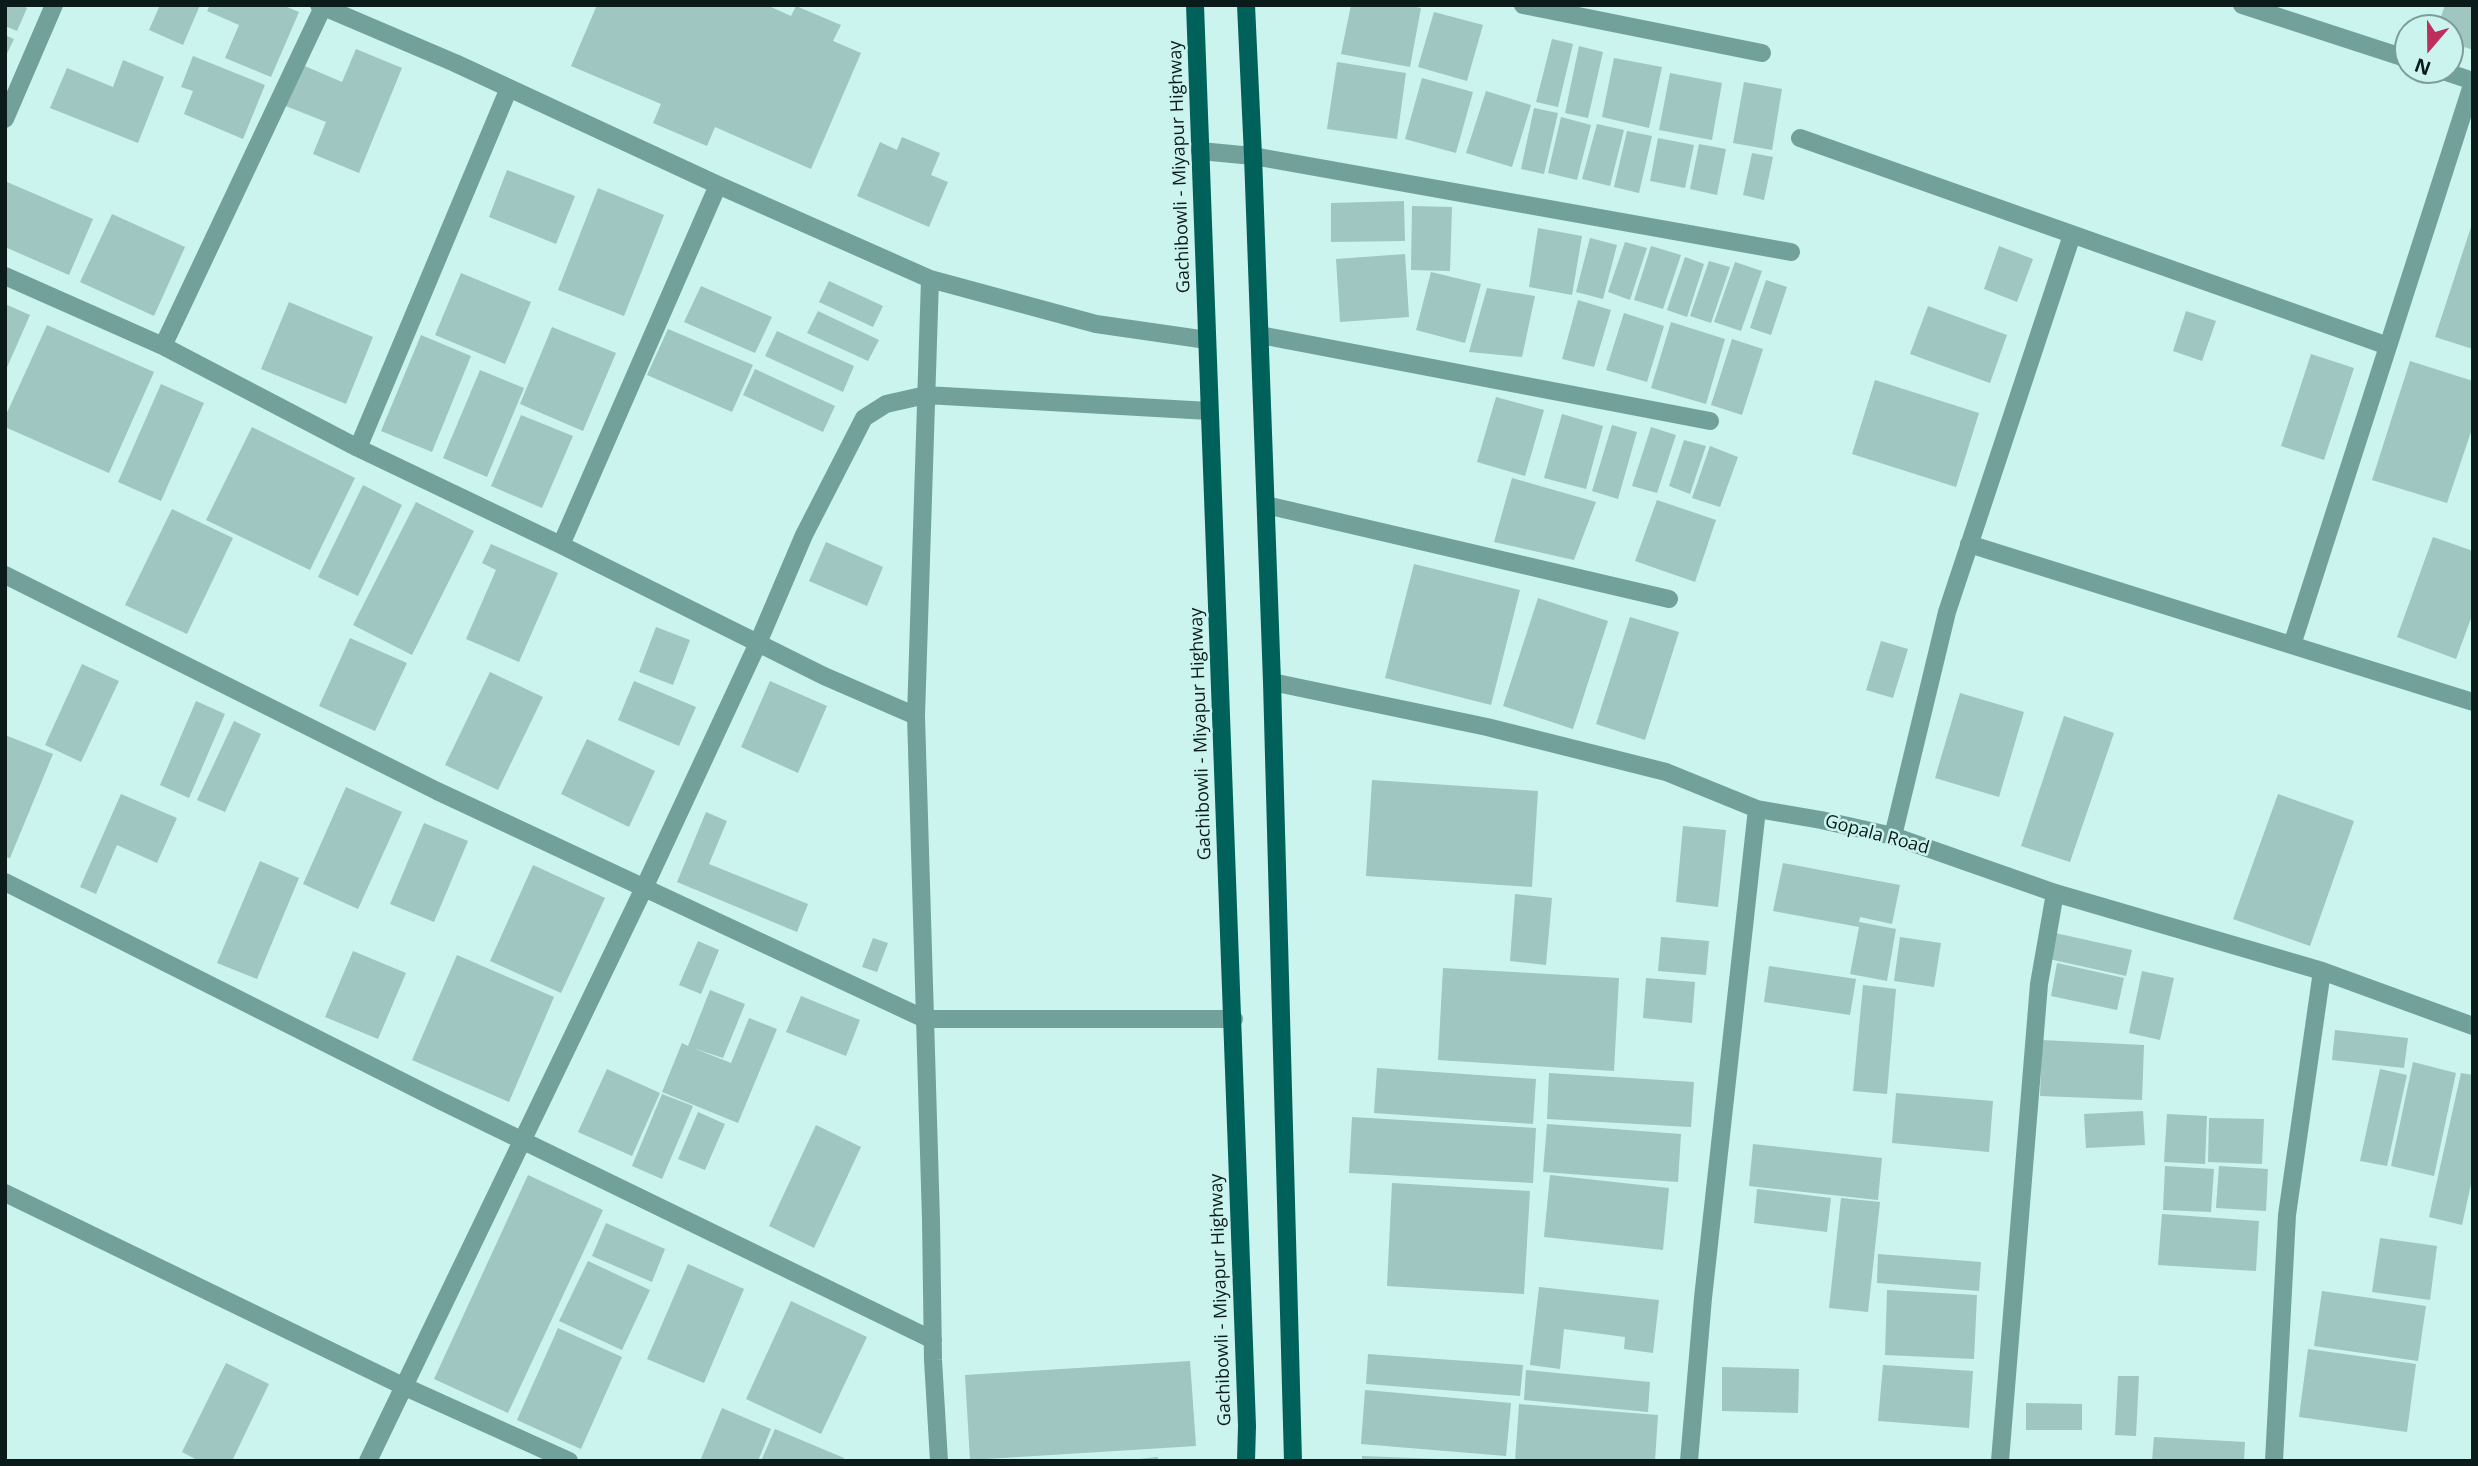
<!DOCTYPE html>
<html>
<head>
<meta charset="utf-8">
<style>
	body { margin:0 }
	#map { position:relative; width:2478px; height:1466px; overflow:hidden; background:#cbf4ee; font-family:"Open Sans",sans-serif }
	canvas { display:block }
	.frame { position:absolute; inset:0; border:7px solid #0b1b19; pointer-events:none }
	.north { position:absolute; left:2394px; top:14px; width:70px; height:70px; box-sizing:border-box; background:#cbf4ee; border:2px solid #7e9d99; border-radius:50%; rotate:200deg; font-size:19px; font-weight:700; line-height:28px; text-align:center; color:#0b1b19 }
	.north::after { content:''; display:block; margin:auto; width:24px; height:32px; background:#bd2e5d; clip-path:polygon(50% 0,100% 100%,50% 72%,0 100%) }
</style>
</head>
<body>
<div id="map">
<canvas width="2478" height="1466"></canvas>
<div class="frame"></div>
<div class="north">N</div>
</div>
<script>
const ctx = document.querySelector('canvas').getContext('2d');
ctx.lineJoin = 'round';
function fillPath(path, color) {
  ctx.fillStyle = color;
  ctx.fill(path, 'evenodd');
}
function trace(path, color, width, dash) {
  ctx.strokeStyle = color;
  ctx.lineWidth = width;
  ctx.lineCap = dash ? 'butt' : 'round';
  ctx.setLineDash(dash || []);
  ctx.stroke(path);
}
function write(font, color, halo, rows, align = 'center') {
  ctx.font = font + ' "Open Sans",sans-serif';
  ctx.lineWidth = 5;
  ctx.setLineDash([]);
  ctx.textBaseline = 'middle';
  ctx.strokeStyle = halo;
  ctx.fillStyle = color;
  for (const [text, x, y, turn = 0] of rows) {
    ctx.save();
    ctx.translate(x, y);
    ctx.rotate((+turn || 0) * Math.PI / 180);
    ctx.textAlign = isNaN(turn) ? turn : align;
    if (halo) ctx.strokeText(text, 0, 0);
    ctx.fillText(text, 0, 0);
    ctx.restore();
  }
}
fillPath(new Path2D(`
	M5,5H21L27,8L17,31L5,26Z
	M160,5H200L183,45L149,30Z
	M210,5H282L299,12L271,77L225,58L239,25L207,11Z
	M597,5H772L771,7L791,16L796,6L841,25L833,41L861,53L811,169L715,127L707,146L653,123L661,104L571,66Z
	M1351,5H1404L1421,8L1410,67L1341,54Z
	M2445,5H2473V50L2450,42V28H2437Z
	M1434,12L1483,25L1467,81L1418,67Z
	M5,35L14,39L5,58Z
	M1552,39L1573,44L1558,107L1536,102Z
	M1579,46L1603,52L1588,118L1565,113Z
	M356,49L402,68L359,173L313,154L326,122L283,105L300,64L342,82Z
	M193,56L265,85L243,139L184,114L193,91L181,87Z
	M1614,58L1662,67L1649,128L1602,117Z
	M123,60L164,77L138,143L50,108L67,68L113,87Z
	M1337,62L1406,73L1397,139L1327,129Z
	M1670,73L1722,83L1712,140L1659,130Z
	M1422,78L1473,92L1456,153L1405,139Z
	M1744,82L1782,89L1772,150L1733,143Z
	M1486,91L1531,105L1512,167L1466,153Z
	M1534,108L1558,113L1544,174L1521,169Z
	M1561,117L1591,125L1577,180L1548,173Z
	M1597,124L1624,130L1610,186L1582,179Z
	M1627,131L1652,136L1639,193L1614,187Z
	M902,137L940,153L931,175L948,182L929,227L857,196L880,142L897,150Z
	M1658,138L1694,145L1685,188L1650,181Z
	M1699,144L1726,149L1717,195L1690,189Z
	M1752,153L1773,157L1764,200L1743,195Z
	M507,170L575,196L556,244L489,217Z
	M7,182L93,219L69,275L5,247V186Z
	M598,188L664,215L624,316L558,290Z
	M1404,201L1405,241L1331,242V203Z
	M1412,206L1452,207L1450,271L1411,270Z
	M112,214L185,247L154,316L80,282Z
	M2473,221V349L2435,337Z
	M1538,228L1582,236L1572,295L1529,287Z
	M1590,238L1617,245L1603,299L1576,292Z
	M1625,242L1647,248L1630,300L1608,292Z
	M1651,246L1681,255L1663,309L1634,300Z
	M1999,246L2033,259L2017,302L1984,289Z
	M1405,254L1409,317L1340,322L1336,259Z
	M1685,257L1704,264L1687,317L1667,310Z
	M1709,261L1730,267L1711,323L1690,316Z
	M1735,262L1762,271L1741,331L1714,322Z
	M1431,272L1481,284L1465,343L1416,330Z
	M461,273L531,302L505,364L435,335Z
	M1766,280L1787,287L1771,335L1750,328Z
	M829,281L883,306L873,327L819,302Z
	M701,286L772,317L755,353L684,322Z
	M1487,288L1535,296L1522,357L1469,352Z
	M1578,300L1611,310L1594,367L1562,359Z
	M289,302L373,337L346,404L261,369Z
	M5,304L30,315L5,372Z
	M1928,306L2007,335L1990,383L1910,354Z
	M818,311L879,340L868,361L807,333Z
	M2186,311L2216,321L2202,361L2173,351Z
	M1624,313L1664,326L1647,382L1606,370Z
	M1671,322L1725,339L1706,404L1651,388Z
	M47,325L154,372L109,473L5,427V417Z
	M552,327L616,353L583,431L520,404Z
	M668,329L753,365L732,412L647,375Z
	M777,331L854,366L843,392L765,356Z
	M421,335L471,356L432,452L381,431Z
	M1732,339L1763,349L1742,415L1711,405Z
	M2311,354L2354,368L2324,460L2281,446Z
	M2410,361L2473,381V426L2447,503L2372,480Z
	M755,369L835,406L823,432L743,395Z
	M480,370L524,388L487,477L443,458Z
	M1875,380L1979,413L1956,487L1852,454Z
	M161,384L204,403L161,501L118,482Z
	M1496,397L1544,410L1525,476L1477,462Z
	M1562,414L1603,426L1586,489L1544,478Z
	M521,415L573,436L542,508L491,486Z
	M1612,425L1637,432L1618,499L1592,491Z
	M252,427L355,478L310,570L206,520Z
	M1651,427L1676,435L1657,493L1632,486Z
	M1684,440L1706,446L1690,494L1669,486Z
	M1710,446L1738,457L1720,507L1692,498Z
	M1512,478L1596,502L1574,560L1494,542Z
	M363,485L402,505L358,596L318,577Z
	M1657,500L1716,520L1695,582L1635,561Z
	M416,502L474,531L412,655L353,625Z
	M172,509L233,538L187,634L125,605Z
	M2433,537L2473,551V613L2456,659L2397,637Z
	M826,542L883,567L867,606L809,581Z
	M491,544L558,573L519,662L466,639L496,570L482,563Z
	M1414,564L1520,590L1491,705L1385,678Z
	M1538,598L1608,621L1573,729L1503,706Z
	M1630,617L1679,632L1645,740L1596,724Z
	M656,627L690,640L673,685L639,672Z
	M350,638L407,663L375,731L319,706Z
	M1881,641L1908,649L1893,698L1866,690Z
	M82,664L119,681L81,762L45,745Z
	M490,672L543,697L498,790L445,765Z
	M634,681L696,707L679,746L618,720Z
	M770,681L827,706L798,773L741,747Z
	M1960,693L2024,712L1999,797L1935,778Z
	M196,701L225,714L189,798L160,785Z
	M2064,716L2114,733L2070,862L2021,846Z
	M234,721L261,734L225,812L197,800Z
	M5,735L53,754L10,858L5,857Z
	M587,739L655,771L629,827L561,794Z
	M1372,780L1538,791L1532,887L1366,876Z
	M346,787L402,812L358,909L303,884Z
	M121,794L177,818L157,863L117,845L96,894L80,887Z
	M2278,794L2354,821L2310,946L2233,919Z
	M706,812L727,821L709,864L808,904L797,932L677,882Z
	M424,823L468,841L434,922L390,904Z
	M1683,826L1726,830L1718,907L1676,902Z
	M260,861L299,878L257,979L217,963Z
	M1783,863L1900,885L1892,924L1860,917L1859,922L1896,929L1887,981L1850,974L1859,927L1773,911Z
	M533,865L605,898L561,993L490,961Z
	M1515,894L1552,898L1546,965L1510,961Z
	M2055,933L2132,950L2126,976L2049,959Z
	M1661,937L1709,941L1706,975L1658,971Z
	M1900,937L1941,943L1934,987L1894,981Z
	M873,938L888,943L877,972L862,967Z
	M698,941L719,950L701,994L679,985Z
	M353,951L406,973L378,1039L325,1017Z
	M457,955L554,997L509,1102L412,1060Z
	M2057,963L2124,978L2117,1010L2051,996Z
	M1769,966L1856,979L1850,1015L1764,1002Z
	M1443,968L1619,978L1614,1071L1438,1060Z
	M2142,971L2174,978L2160,1040L2129,1033Z
	M1646,978L1695,982L1692,1023L1643,1018Z
	M1863,985L1896,989L1887,1094L1853,1091Z
	M710,990L745,1004L723,1058L693,1048L731,1063L749,1018L777,1029L738,1123L662,1092L682,1043L688,1046Z
	M801,996L860,1020L846,1056L786,1032Z
	M2335,1030L2408,1038L2404,1068L2332,1060Z
	M2042,1040L2144,1045L2142,1100L2040,1096Z
	M2413,1062L2456,1073L2434,1176L2391,1166Z
	M1377,1068L1536,1079L1533,1124L1374,1113Z
	M607,1069L660,1093L632,1156L578,1132Z
	M2380,1069L2407,1075L2387,1166L2360,1161Z
	M1549,1073L1694,1082L1691,1127L1547,1119Z
	M2461,1073L2473,1075V1175L2462,1225L2429,1217Z
	M1896,1093L1993,1101L1989,1152L1892,1143Z
	M662,1094L693,1106L662,1179L632,1166Z
	M2143,1111L2145,1145L2086,1148L2084,1114Z
	M698,1112L725,1124L705,1170L678,1159Z
	M2167,1114L2207,1116L2205,1164L2164,1162Z
	M1352,1117L1536,1128L1533,1183L1349,1173Z
	M2209,1118L2264,1119L2262,1164L2208,1162Z
	M1547,1124L1681,1134L1678,1182L1543,1172Z
	M816,1125L861,1147L814,1248L769,1226Z
	M1753,1144L1882,1158L1878,1200L1749,1186Z
	M2165,1166L2214,1169L2211,1212L2163,1210Z
	M2219,1166L2268,1169L2266,1211L2216,1208Z
	M528,1175L603,1210L508,1413L434,1379Z
	M1550,1175L1669,1188L1663,1250L1544,1237Z
	M1392,1183L1530,1191L1524,1294L1387,1286Z
	M1757,1189L1831,1198L1827,1232L1754,1223Z
	M1841,1198L1880,1202L1868,1312L1829,1308Z
	M2162,1214L2259,1221L2256,1271L2158,1265Z
	M606,1223L665,1249L652,1282L592,1256Z
	M2380,1238L2437,1246L2430,1300L2372,1292Z
	M1878,1254L1981,1262L1979,1291L1877,1283Z
	M588,1261L650,1290L622,1350L559,1321Z
	M688,1264L744,1289L704,1383L647,1359Z
	M1539,1287L1659,1300L1653,1353L1624,1349L1625,1337L1564,1329L1560,1369L1530,1365Z
	M1887,1290L1977,1295L1974,1359L1885,1355Z
	M2322,1291L2426,1306L2418,1361L2314,1346Z
	M791,1301L867,1337L821,1434L746,1399Z
	M558,1328L622,1357L581,1449L517,1420Z
	M2308,1349L2416,1364L2407,1432L2299,1417Z
	M1368,1354L1523,1365L1520,1396L1366,1384Z
	M1190,1361L1196,1446L970,1460L965,1375Z
	M226,1363L269,1384L232,1461H199L182,1452Z
	M1883,1365L1973,1371L1969,1428L1878,1421Z
	M1722,1367L1799,1369L1798,1413L1722,1411Z
	M1526,1370L1650,1382L1648,1412L1524,1400Z
	M2118,1376H2139L2136,1436L2115,1435Z
	M1365,1390L1511,1403L1506,1456L1361,1444Z
	M2026,1403L2082,1404V1430H2026Z
	M1519,1404L1658,1415L1655,1461H1515Z
	M722,1408L771,1429L758,1461H700Z
	M775,1429L844,1458L843,1461H761Z
	M2154,1437L2245,1442L2244,1461H2152Z
	M1362,1456L1439,1459V1461H1362Z
	M1158,1457V1461H1139V1459Z`), '#9fc6c1');
trace(new Path2D(`
	M319,5L455,63L718,185L930,279L1096,324L1207,340
	M1523,5L1762,53
	M2242,5L2408,59
	M2440,70L2473,81
	M5,119L54,5
	M1800,138L2388,346
	M1200,151L1253,156L1791,252
	M5,276L163,346L358,448L561,545L824,676L916,716
	M930,279L916,716L931,1220L933,1360L939,1461
	M1260,335L1710,421
	M163,346L323,7
	M358,448L509,88
	M1266,505L1669,599
	M1969,544L2473,702
	M561,545L718,185
	M5,575L437,791L925,1019H1234
	M2292,645L2473,82
	M1272,682L1487,727L1666,772L1757,809L1821,820L1893,836L2055,893L2322,971L2473,1026
	M1893,836L1947,612L2072,235
	M5,882L439,1100L933,1340
	M5,1193L403,1386L569,1461
	M368,1461L644,888L758,643L804,535L864,418L886,404L926,395L1209,411
	M1689,1461L1703,1298L1757,809
	M2000,1461L2039,984L2055,893
	M2274,1461L2287,1215L2322,971`), '#72a19b', 18);
trace(new Path2D(`
	M1195,5L1247,1426L1246,1461
	M1246,5L1253,156L1272,682L1293,1461`), '#00615a', 18);
write('18px', '#0b1b19', '#cbf4ee', [
	["Gachibowli - Miyapur Highway",1180,167,-92],
	["Gachibowli - Miyapur Highway",1201,734,-92],
	["Gopala Road",1877,835,15],
	["Gachibowli - Miyapur Highway",1221,1300,-92]
]);
</script>
</body>
</html>
